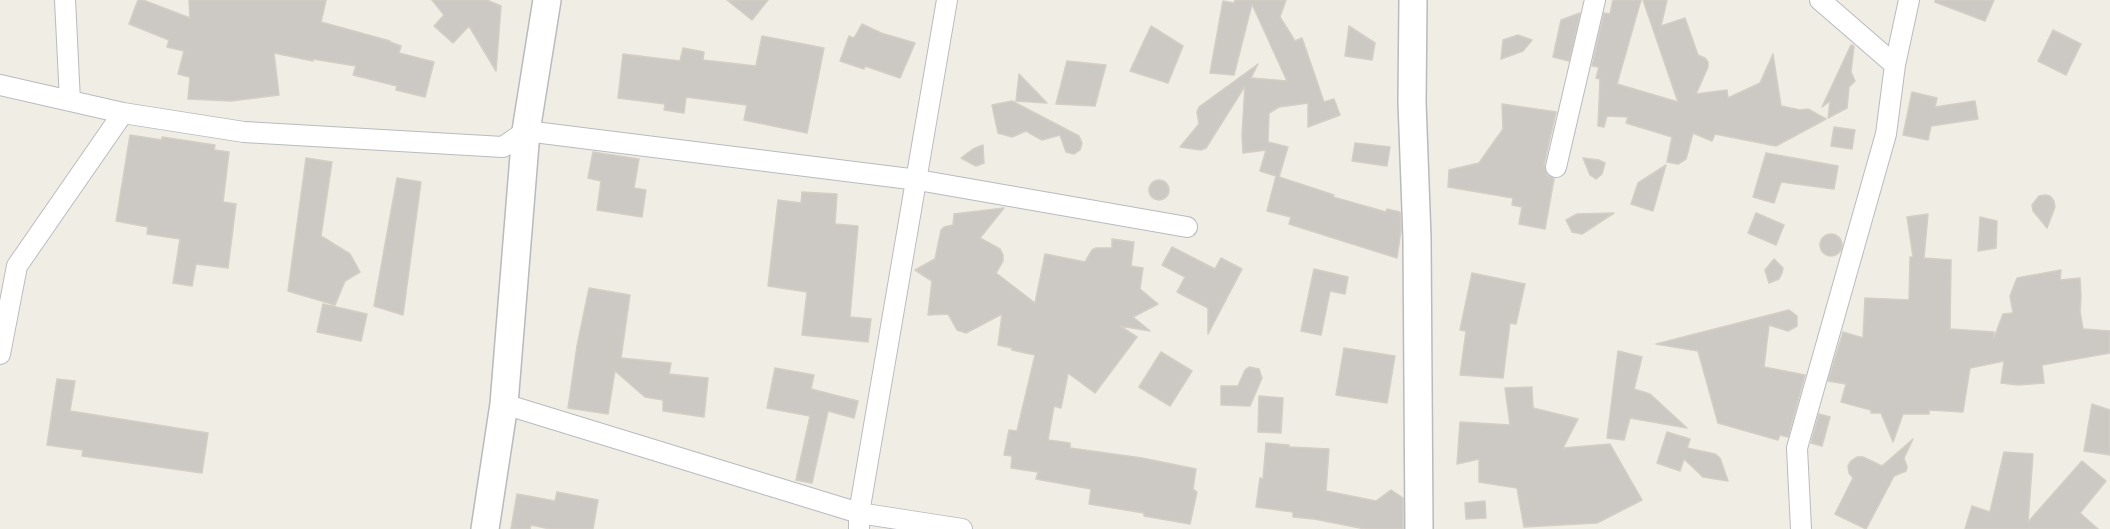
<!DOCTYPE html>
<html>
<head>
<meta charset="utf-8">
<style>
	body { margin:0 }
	canvas { display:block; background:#f0ede5 }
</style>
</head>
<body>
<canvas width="2110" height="529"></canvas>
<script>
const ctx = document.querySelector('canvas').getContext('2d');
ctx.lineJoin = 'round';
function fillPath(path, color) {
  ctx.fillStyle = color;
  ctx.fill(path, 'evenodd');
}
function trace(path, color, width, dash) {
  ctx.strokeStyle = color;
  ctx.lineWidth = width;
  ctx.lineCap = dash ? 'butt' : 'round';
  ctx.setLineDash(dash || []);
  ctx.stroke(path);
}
const building = new Path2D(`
	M138,0H143L190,18L189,0H326L321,22L390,41V42L401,46L399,53L434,62L425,97L396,90L397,86L353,75L356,66L313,59V61L274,53L279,95L231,101L188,99L190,77L178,74L184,51L167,47L169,40L129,24Z
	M432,0H487L501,6L496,71L469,26L453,43L434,26L444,15Z
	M727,0H768L752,20Z
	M1235,0H1286L1280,17L1295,41L1302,38L1324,102L1334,99L1340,115L1308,127V103L1279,107L1269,113L1268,142L1288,147L1279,177L1334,195L1333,197L1386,212L1387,209L1400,212L1401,230L1397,258L1289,224L1291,217L1267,211L1276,176L1260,171L1266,150L1243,153L1242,135L1245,86L1206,148L1201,150L1180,147L1199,124L1197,112L1199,107L1258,64L1251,78L1287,81L1252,4L1234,75L1210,73L1223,1L1234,3Z
	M1613,0H1641L1617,84L1678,102L1643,0H1667L1661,26L1685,18L1698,55L1705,58L1708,62V67L1696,94L1727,90L1728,98L1760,83L1773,54L1781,106L1800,110L1808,109L1826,119L1776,146L1715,134L1712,141L1693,133L1686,159L1678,164L1667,162L1672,137L1626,123L1628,117L1607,116L1604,127L1598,126L1600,79L1596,78L1599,67L1592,66L1604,13L1610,14Z
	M1935,0H1994L1985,21L1935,2Z
	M1580,13L1569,61L1553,57L1561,20Z
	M862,24L881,33L915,43L900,78L865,66L864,69L840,61L849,36L854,38Z
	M1151,26L1183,46L1168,83L1130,71Z
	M1349,26L1375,43L1372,60L1345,56Z
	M2053,30L2081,44L2066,75L2038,61Z
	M1518,35L1532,40L1523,51L1501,59L1503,40Z
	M762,36L824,48L807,133L744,120L747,105L686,97L684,113L664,110L665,104L618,98L623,54L680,61L683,48L704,52L703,60L756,66Z
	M1851,45L1854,46L1851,72L1855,81L1849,87L1847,108L1828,118L1830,101L1822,107Z
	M1067,61L1106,65L1095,106L1056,104Z
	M1019,74L1047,103L1016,101Z
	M1912,92L1937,98L1935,107L1975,101L1978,119L1931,126L1928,140L1903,135Z
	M1012,101L1079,136L1082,143L1080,150L1074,154L1066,152L1060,135L1042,140L1026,131L1012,137L998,133L992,105Z
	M1502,104L1556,112L1544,165L1547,175L1554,179L1545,229L1519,224L1522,207L1512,205L1513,198L1448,187L1449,170L1479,163L1503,129Z
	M1834,127L1855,130L1852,149L1831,146Z
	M130,135L162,140V137L215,145L214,150L229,152L223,202L236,204L228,268L196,264L192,286L173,283L180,239L147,234L148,227L116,221Z
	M1355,143L1390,147L1387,166L1352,161Z
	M983,145L984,163L976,166L961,158L973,149Z
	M593,152L639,159L634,188L646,190L642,217L597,210L601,181L588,178Z
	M1766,153L1838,166L1834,189L1781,182L1774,203L1753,197Z
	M306,158L332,162L321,236L350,254L360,272L345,281L335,305L288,291Z
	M1583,158L1599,160L1605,163L1602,174L1596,179L1590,175Z
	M1666,165L1653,211L1631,204L1638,183Z
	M397,178L421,182L403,315L374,306Z
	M1149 190a10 10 0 1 1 20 0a10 10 0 1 1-20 0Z
	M802,192L837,194L835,224L858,226L850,317L871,319L868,342L802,335L807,292L768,286L778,200L801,203Z
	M2045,195L2050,196L2054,201L2055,207L2047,228L2033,211L2032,205L2039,196Z
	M1004,208L980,238L1000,249L1003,255V261L996,273L1035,303L1045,254L1085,262L1092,250L1096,248H1112V239L1134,242L1131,266L1143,268L1140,289L1158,304L1133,317L1150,331L1120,326L1137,337L1095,393L1068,373L1061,408L1054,406L1048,440L1070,443V448L1142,458L1196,469L1193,489L1197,492L1190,524L1144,516V513L1089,504L1091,489L1036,479L1038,472L1011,468L1012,456L1004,455L1009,430L1017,431L1035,355L1012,350V348L998,345L1002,314L966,333L957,330L948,314L928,315L932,281L915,270L935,259L941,230L944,227L953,225L954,214Z
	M1614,213L1582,234L1572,232L1566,220L1577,214Z
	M1756,213L1784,225L1776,245L1748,233Z
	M1928,214L1924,258L1951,260L1950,329L1994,332V338L2003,314L2013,313L2010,296L2017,278L2061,270L2060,280L2080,278L2081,297L2080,311L2083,329L2110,331V353L2042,365L2044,383L2018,385L2001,383L2004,361L1970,368L1963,412L1929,410V414H1903L1893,442L1881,413H1871V410L1841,402L1846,384L1828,381L1843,332L1863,338L1865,298L1909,300L1910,257H1913L1907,217Z
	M1980,217L1997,221L1996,248L1978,251Z
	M1820 245a11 11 0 1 1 22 0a11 11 0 1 1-22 0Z
	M1172,247L1215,269L1221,258L1242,269L1208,334V308L1177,292L1185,277L1162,265Z
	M1774,259L1783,268L1782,273L1779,279L1769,283L1765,270Z
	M1314,269L1348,277L1345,294L1330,291L1321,335L1301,331Z
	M1472,273L1525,284L1516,324L1510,323L1503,378L1460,375L1466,331L1460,330Z
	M589,288L630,295L621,358L671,363L669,374L708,378L704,417L663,411V400L645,397L615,371L608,414L568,408L577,346Z
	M323,304L367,314L361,341L317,332Z
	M1789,310L1797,316V326L1788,331L1769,325L1764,367L1805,375L1788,437L1780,435L1778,440L1718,423L1698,351L1656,344Z
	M1344,348L1395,356L1387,403L1336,395Z
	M1618,351L1642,357L1634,389L1650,394L1687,428L1630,418L1624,440L1607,438Z
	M1161,352L1192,371L1170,406L1139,387Z
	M1249,367L1259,369L1262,378L1250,406L1221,405V386H1238L1245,370Z
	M775,368L814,375L811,389L858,401L854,418L828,411L812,483L796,480L810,416L767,408Z
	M57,379L75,381L70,411L208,433L202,473L82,456L83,450L47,445Z
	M1532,387L1533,408L1578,419L1563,448L1610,444L1642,500L1597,523L1524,527L1517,488L1479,482V459L1457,464L1460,422L1510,425L1505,388Z
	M1259,396L1283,398L1281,433L1258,432Z
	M2092,404L2110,410V455L2084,451Z
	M1819,414L1830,417L1822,446L1811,443Z
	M1667,432L1690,439L1687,448L1715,454L1720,458L1728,481L1703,477L1684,459L1680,471L1657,463Z
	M1913,439L1904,458L1907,467L1906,471L1894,476L1866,529L1835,514L1853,478L1849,473L1848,466L1851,461L1857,457H1863L1882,466Z
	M1266,443L1289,445V447L1329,449L1326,491L1376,501L1391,490L1403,498V529H1365L1314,519L1293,517V512L1256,507L1260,478L1263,479Z
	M2004,452L2033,454L2028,522L2082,461L2106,481L2080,513L2098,529H1965L1972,506L1990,512Z
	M557,492L598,500L593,529H550L531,525L530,529H511L517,494L555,501Z
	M1485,501L1486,518L1466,519L1465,503Z`);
fillPath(building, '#ccc9c4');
trace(building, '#d4cec4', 1.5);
const minor = new Path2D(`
	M65,0L70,101
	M1820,0L1895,65
	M0,85L123,113L244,132L503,147L526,131L918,180L1187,227
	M1556,167L1595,0
	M0,354L17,266L123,113
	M504,404L859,513L962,529
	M859,529V513L947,0
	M1801,529L1797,448L1886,134L1895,65L1909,0`);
const secondary = new Path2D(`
	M1413,0L1412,102L1417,238L1419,529
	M485,529L504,404L526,131L547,0`);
trace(minor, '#b8bbbf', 22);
trace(secondary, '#b7babf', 30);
trace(minor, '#fff', 20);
trace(secondary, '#fff', 27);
</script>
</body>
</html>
